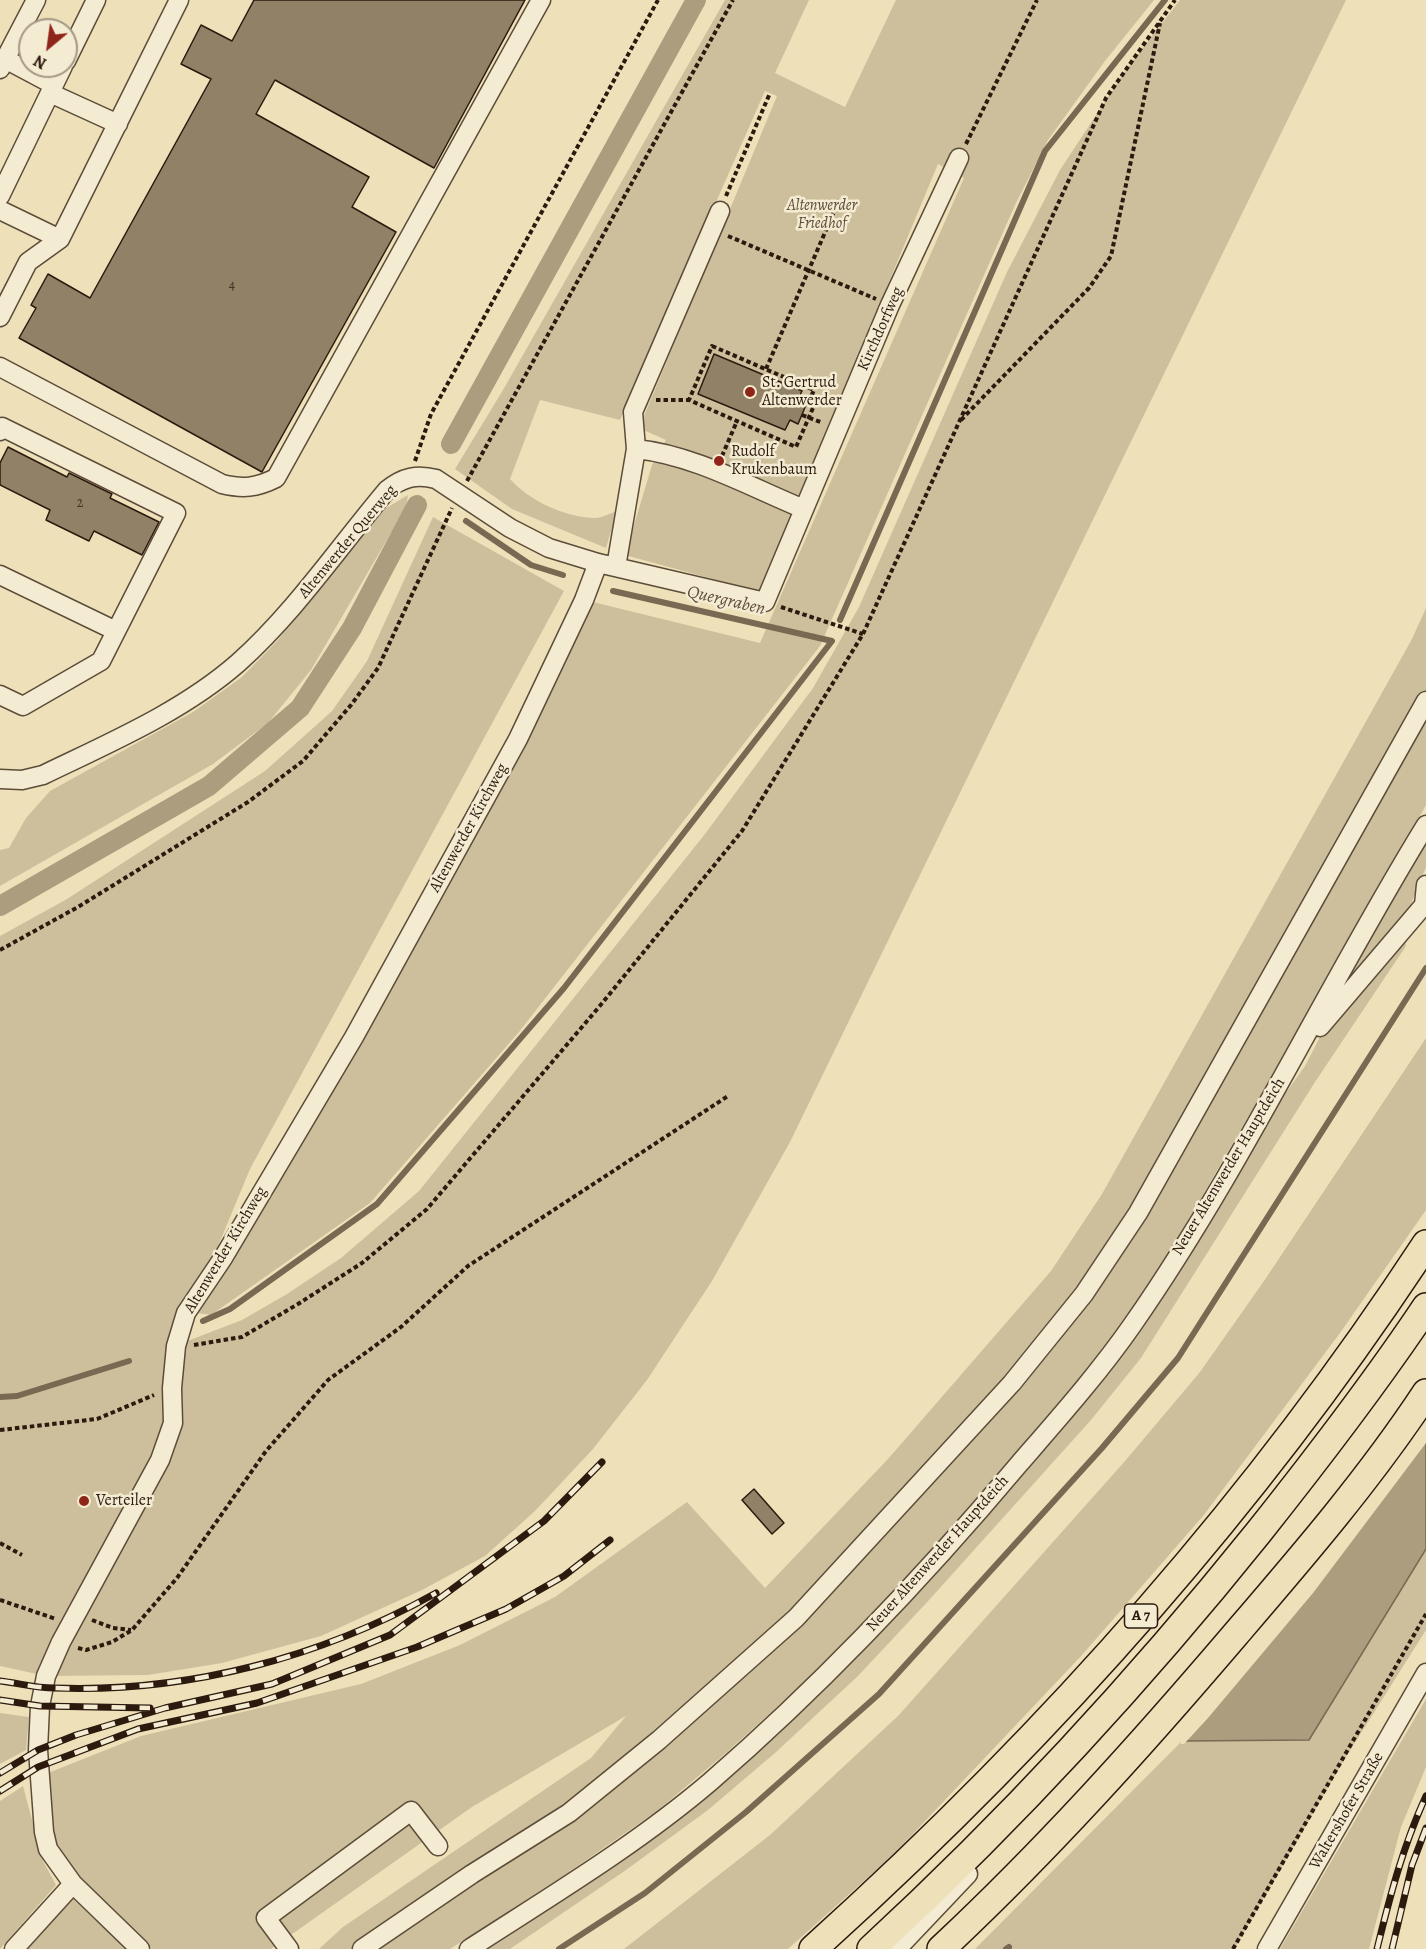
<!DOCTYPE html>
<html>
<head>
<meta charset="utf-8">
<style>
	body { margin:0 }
	#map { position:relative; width:1426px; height:1949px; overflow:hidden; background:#eee1b9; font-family:Alegreya,serif }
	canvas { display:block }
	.north { position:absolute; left:18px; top:18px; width:60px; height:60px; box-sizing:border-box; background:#f4ecd2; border:2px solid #a49884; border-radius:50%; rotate:209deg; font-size:16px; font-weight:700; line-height:24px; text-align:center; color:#2c1a0f }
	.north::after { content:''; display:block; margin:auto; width:21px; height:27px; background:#8f2418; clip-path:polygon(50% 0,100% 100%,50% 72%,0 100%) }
</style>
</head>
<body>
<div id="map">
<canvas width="1426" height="1949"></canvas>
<div class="north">N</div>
</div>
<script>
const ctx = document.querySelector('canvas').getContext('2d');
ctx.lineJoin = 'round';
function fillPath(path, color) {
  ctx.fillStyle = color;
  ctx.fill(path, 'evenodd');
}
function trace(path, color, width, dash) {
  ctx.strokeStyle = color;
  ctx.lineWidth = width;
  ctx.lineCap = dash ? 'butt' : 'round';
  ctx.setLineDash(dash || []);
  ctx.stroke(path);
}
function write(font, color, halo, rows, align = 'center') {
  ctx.font = font + ' Alegreya,serif';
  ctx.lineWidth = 5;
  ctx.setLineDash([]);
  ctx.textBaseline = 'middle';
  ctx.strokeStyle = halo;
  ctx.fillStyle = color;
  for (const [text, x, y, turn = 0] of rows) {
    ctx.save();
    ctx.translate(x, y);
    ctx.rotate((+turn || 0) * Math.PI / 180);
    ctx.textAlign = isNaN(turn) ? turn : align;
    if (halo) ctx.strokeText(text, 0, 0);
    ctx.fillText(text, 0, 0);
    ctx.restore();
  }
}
fillPath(new Path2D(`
	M725,0H809L775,73L845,107L896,0H1154L1105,61L1048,140L1016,203L820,646L519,1032L370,1203L211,1315L197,1313C338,1082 468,843 593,602L760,643L964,178L938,164L760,592L625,555L652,465L666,440L639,428L777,96L765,91L620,420L540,400L510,479C530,501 564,517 595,518C602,518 611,513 617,511L606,548L512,509L455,469L503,390Z
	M1180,0H1346L790,1142L712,1281L647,1380L593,1449L535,1511L485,1556L422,1590L321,1636L222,1663L148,1675L46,1676L0,1666V936L67,899L265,771L332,711L367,661L433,517L564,591L250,1169L177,1345L242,1320L287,1294L341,1258L419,1191L705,834L813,688L859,607L1007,272L1060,170L1125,71Z
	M408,495L406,507L311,670L268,723L213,764L0,886V850L9,848L26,818L50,791L193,712L242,677L277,641L383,510Z
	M1426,608V701L1138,1213L919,1487L659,1740L362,1949H319L343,1927L591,1758L626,1716L472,1807L271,1949H152L107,1908L53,1848L48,1773L141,1736L361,1684L460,1645L555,1597L687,1502L765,1588L888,1459L1051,1271L1102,1194L1412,639Z
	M1426,713V805L1394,864L1155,1278L1093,1364L1014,1459L896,1589L826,1663L727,1752L657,1811L566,1874L450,1949H370L697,1715L746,1675L807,1615L1079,1306Z
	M1426,838V867L1409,909L1344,985Z
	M1404,935L1406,946L1315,1082L1141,1358L1091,1420L930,1599L858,1676L775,1753L708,1810L626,1870L510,1949H478L587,1881L896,1613L1062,1430L1122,1353L1265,1122L1305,1066L1321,1035Z
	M1426,1038V1210L1340,1333L1203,1516L1082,1655L894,1854L788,1949H624L770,1835L899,1715L1125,1461L1200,1372L1264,1281Z
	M1426,1549V1630L1344,1760L1234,1949H975L1182,1741L1309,1740Z
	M1426,1699V1767L1401,1827L1369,1949H1280Z
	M0,1713L29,1717L26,1750L0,1764Z
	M23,1786L43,1861L56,1885L0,1949V1801Z
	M73,1899L125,1948L127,1949H28Z`), '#cdbf9c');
const water = new Path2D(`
	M1426,1437V1549L1309,1740L1182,1741L1308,1591Z`);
fillPath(water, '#ac9d7f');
trace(water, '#796952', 1.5);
fillPath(new Path2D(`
	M1426,1434V1443L1313,1593L1208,1718L1184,1744H1181L1180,1739L1306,1589Z`), '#eee1b9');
trace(new Path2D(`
	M466,521L531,565L563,575
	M840,620L1045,151L1165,0
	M203,1321L230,1309L377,1204L564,988L832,641L613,591
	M0,1397L17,1396L129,1361
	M559,1949L645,1893L746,1812L879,1694L1102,1448L1178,1358L1426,968
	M1006,1949L1009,1947`), '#796952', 6);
trace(new Path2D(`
	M451,444L696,0
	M0,906L209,786L300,708L352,628L417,505`), '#ac9d7f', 20);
const building = new Path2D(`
	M254,0H525L434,168L275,80L256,114L369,177L352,207L396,232L262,472L19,338L36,308L31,305L48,274L90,298L211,79L181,64L201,25L232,41Z
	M714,354L802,391L797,401L806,405L798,424L790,420L785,430L698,394Z
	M8,447L67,477L69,473L112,494L110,498L159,522L142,555L94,531L89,541L46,520L50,510L0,485V463Z
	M754,1489L784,1523L772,1534L742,1500Z`);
fillPath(building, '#918167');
trace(building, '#2c1a0f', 1.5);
const minor = new Path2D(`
	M5,59L54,85
	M66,61L96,0
	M0,69L36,0
	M50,93L118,124
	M0,196L63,66
	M0,210L60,239L179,0
	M0,317L28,262L60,239
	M0,367L222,484C243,489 256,488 276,478L541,0
	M0,431L2,427L176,513L101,661L23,706L0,695
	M636,449C694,455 750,487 804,509
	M616,567L636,449L633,412L720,211
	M0,575L116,631
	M0,779L22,780L43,775C109,743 182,712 238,663C295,612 338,548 387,490C403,477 417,474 436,479L510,528L549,548L598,563L765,602L890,305L959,158
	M1320,1027L1424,905L1426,885
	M14,1949L73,1884
	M140,1949L73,1884L48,1849L44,1832L38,1750L40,1706L46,1676L61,1642L160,1460L173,1423L172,1388L176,1346L186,1313L223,1258L354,1037L518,739L584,600L598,563
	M289,1949L266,1918L411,1811L438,1846
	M362,1949L472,1874L569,1813L659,1740L796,1618L1012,1383L1084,1294L1138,1213L1426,701
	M469,1949C551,1896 636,1845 710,1782C822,1685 924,1577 1019,1464C1058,1419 1099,1373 1133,1324C1243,1166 1325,989 1426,825
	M897,1949L968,1874
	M1267,1949L1426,1673`);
const highway = new Path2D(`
	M813,1949C1044,1741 1255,1505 1426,1244
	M871,1949C1011,1820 1139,1681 1258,1533C1316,1460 1374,1385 1426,1307
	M941,1949C1046,1851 1142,1744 1235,1635C1302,1557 1370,1478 1426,1393`);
trace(minor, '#5c4c3a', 21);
trace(highway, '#2c1a0f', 30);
trace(new Path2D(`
	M966,144L1037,0
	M726,196L770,93
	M728,236L876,299
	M712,346L814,390L810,399L816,401L796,447L689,400Z
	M766,369L839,200
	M656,400H689
	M802,415L823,423
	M961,420L1089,288L1111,256L1160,23
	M722,456L737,421
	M415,461L431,414L658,0
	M467,481L733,0
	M781,607L863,634
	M0,950L78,907L248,802L303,761L351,705L378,668L452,508
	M194,1345L242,1337L298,1304L362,1263L427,1209L599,1007L742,831L863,634L1106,98L1175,0
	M0,1430L97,1419L154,1395
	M0,1543L22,1555
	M0,1600L56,1619
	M92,1620L113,1628L131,1630
	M78,1648L86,1650L112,1642L132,1630L177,1578L266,1451L328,1380L401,1327L468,1266L728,1096
	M1233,1949L1426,1614`), '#2c1a0f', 4, [4.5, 3]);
trace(minor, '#f4ecd2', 18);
trace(highway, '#eee1b9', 27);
const rail = new Path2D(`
	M0,1681C18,1683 36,1688 54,1688C187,1693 320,1658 436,1593
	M0,1700L40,1706L150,1708
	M0,1773L38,1750L76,1735L165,1708L272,1684L390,1635L544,1521L602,1462
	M0,1791L38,1767L138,1729L257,1703L417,1647L506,1609L564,1576L610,1540
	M1377,1949C1390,1896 1403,1846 1426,1796
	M1392,1949L1412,1865L1426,1828`);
trace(rail, '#2c1a0f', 7);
trace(rail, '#f4ecd2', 4.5, [14]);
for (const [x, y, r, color] of [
	[750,392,6,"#8f2418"],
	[719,461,6,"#8f2418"],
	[84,1501,6,"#8f2418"]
]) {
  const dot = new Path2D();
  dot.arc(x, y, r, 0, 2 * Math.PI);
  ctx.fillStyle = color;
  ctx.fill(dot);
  trace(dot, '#f4ecd2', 2);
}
write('14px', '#453425', null, [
	["4",232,286],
	["2",80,504]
]);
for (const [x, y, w] of [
	[1141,1616,33]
]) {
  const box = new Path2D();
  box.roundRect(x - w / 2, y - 12, w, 24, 4.5);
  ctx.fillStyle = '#f4ecd2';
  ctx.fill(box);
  trace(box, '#2c1a0f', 1.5);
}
write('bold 15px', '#2c1a0f', null, [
	["A 7",1141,1616]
]);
write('italic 16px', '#5c4c39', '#f4ecd2', [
	["Altenwerder",822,206],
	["Friedhof",822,224]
]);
write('16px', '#2c1a0f', '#f4ecd2', [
	["Kirchdorfweg",881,329,-66],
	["Altenwerder Querweg",348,542,-50],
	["Altenwerder Kirchweg",469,828,-61],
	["Neuer Altenwerder Hauptdeich",1229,1167,-59],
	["Altenwerder Kirchweg",226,1250,-59],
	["Neuer Altenwerder Hauptdeich",938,1554,-48],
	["Waltershofer Straße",1347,1811,-60]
]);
write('16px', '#2c1a0f', '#f4ecd2', [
	["St. Gertrud",762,383],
	["Altenwerder",762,401],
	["Rudolf",731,452],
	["Krukenbaum",731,470],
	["Verteiler",96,1501]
], 'left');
write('italic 18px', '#5f4e3c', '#f4ecd2', [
	["Quergraben",726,601,13]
]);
</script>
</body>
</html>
